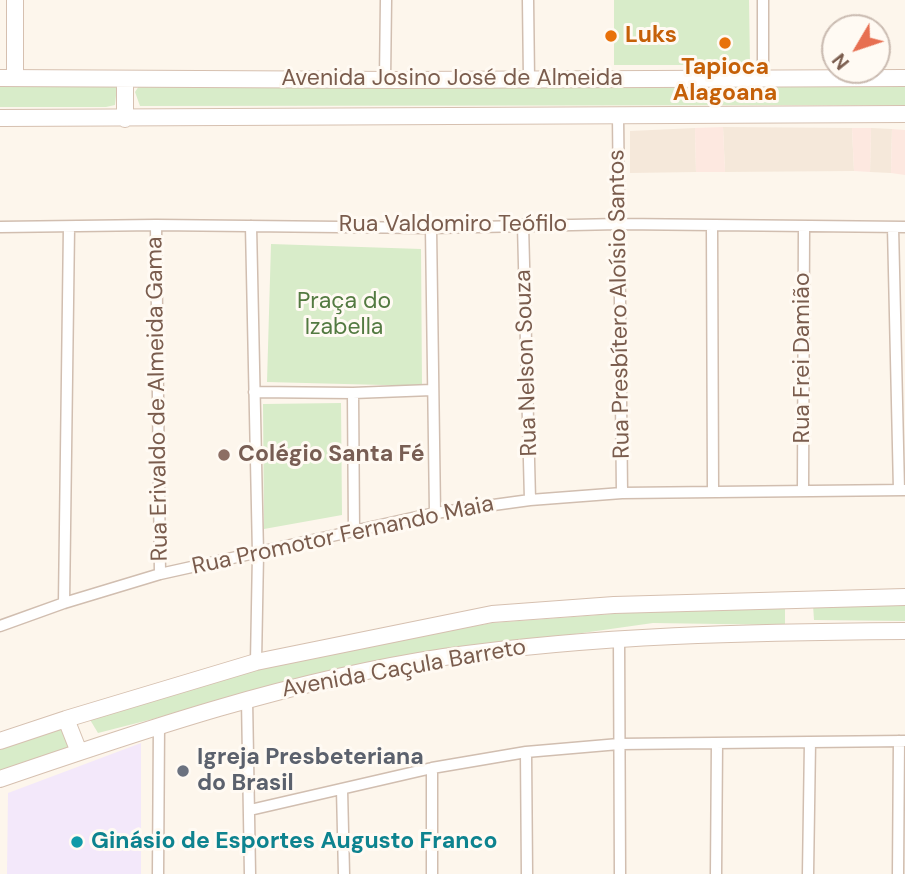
<!DOCTYPE html>
<html>
<head>
<meta charset="utf-8">
<style>
	body { margin:0 }
	#map { position:relative; width:905px; height:874px; overflow:hidden; background:#fdf6ec; font-family:"DM Sans",sans-serif }
	canvas { display:block }
	.north { position:absolute; left:821px; top:14px; width:70px; height:70px; box-sizing:border-box; background:#fffaf3; border:2px solid #cabbb1; border-radius:50%; rotate:231deg; font-size:19px; font-weight:700; line-height:28px; text-align:center; color:#7a5c4d }
	.north::after { content:''; display:block; margin:auto; width:24px; height:32px; background:#e76f51; clip-path:polygon(50% 0,100% 100%,50% 72%,0 100%) }
</style>
</head>
<body>
<div id="map">
<canvas width="905" height="874"></canvas>
<div class="north">N</div>
</div>
<script>
const ctx = document.querySelector('canvas').getContext('2d');
ctx.lineJoin = 'round';
function fillPath(path, color) {
  ctx.fillStyle = color;
  ctx.fill(path, 'evenodd');
}
function trace(path, color, width, dash) {
  ctx.strokeStyle = color;
  ctx.lineWidth = width;
  ctx.lineCap = dash ? 'butt' : 'round';
  ctx.setLineDash(dash || []);
  ctx.stroke(path);
}
function write(font, color, halo, rows, align = 'center') {
  ctx.font = font + ' "DM Sans",sans-serif';
  ctx.lineWidth = 6;
  ctx.setLineDash([]);
  ctx.textBaseline = 'middle';
  ctx.strokeStyle = halo;
  ctx.fillStyle = color;
  for (const [text, x, y, turn = 0] of rows) {
    ctx.save();
    ctx.translate(x, y);
    ctx.rotate((+turn || 0) * Math.PI / 180);
    ctx.textAlign = isNaN(turn) ? turn : align;
    if (halo) ctx.strokeText(text, 0, 0);
    ctx.fillText(text, 0, 0);
    ctx.restore();
  }
}
fillPath(new Path2D(`
	M723,127L852,128L854,171L725,172Z
	M695,128L696,172L630,173V131Z
	M871,128L892,129L891,173L870,172Z`), '#f5e8da');
fillPath(new Path2D(`
	M723,127L725,172H696L695,128Z
	M852,128H871L870,172L854,171Z
	M892,129L905,130V175L891,173Z`), '#fde8e0');
fillPath(new Path2D(`
	M141,743V874H7L8,793Z`), '#f3e8fa');
fillPath(new Path2D(`
	M614,0H749L750,65H614Z
	M141,83L905,84V105L140,106L135,92Z
	M0,84L117,86L115,105L106,107H0Z
	M271,244L421,249L422,386L267,382Z
	M341,403L342,515L264,529L263,404Z
	M813,605L905,606V621L814,620Z
	M785,606V625L653,623L483,647L227,700L98,733L89,718L241,670L491,623L638,612Z
	M61,725L71,748L0,775V750Z`), '#d8ecc9');
const street = new Path2D(`
	M528,0L529,79
	M763,0V78
	M385,80L386,0
	M618,115L622,493
	M156,225L160,574
	M523,225L530,500
	M251,226L258,554L256,662
	M712,226L713,491
	M0,227L156,225L431,228L619,224L905,227
	M893,227L899,490
	M431,228L435,513
	M254,392L353,393L432,390
	M353,393L354,532
	M803,489L804,227
	M64,603L69,227
	M0,626L64,603L160,574L435,513L530,500L622,493L905,490
	M619,638L620,874
	M247,699L250,874
	M526,752L527,874
	M432,768V874
	M342,789L344,874
	M250,810L432,768L526,752L619,744L905,741
	M158,874L159,725
	M716,874L717,743
	M808,874L810,742
	M898,874L899,741`);
const secondary = new Path2D(`
	M15,0V78
	M0,78L398,80L905,78
	M0,118L905,114
	M125,119V79
	M66,719L79,752
	M0,741L66,719L256,662L492,614L614,605L905,597
	M0,779C146,729 291,680 444,657C597,635 751,632 905,631`);
trace(street, '#d1beb0', 13);
trace(secondary, '#d6c0b0', 18);
trace(street, '#fff', 10);
trace(secondary, '#fff', 16);
for (const [x, y, r, color] of [
	[611,36,7,"#e8710a"],
	[725,43,7,"#e8710a"],
	[224,455,7,"#8d6e63"],
	[183,771,7,"#6b7280"],
	[77,842,7,"#0f9aa8"]
]) {
  const dot = new Path2D();
  dot.arc(x, y, r, 0, 2 * Math.PI);
  ctx.fillStyle = color;
  ctx.fill(dot);
  trace(dot, '#fffaf3', 2.5);
}
write('bold 23px', '#c56008', '#fffaf3', [
	["Luks",625,36],
	["Tapioca",725,68,"center"],
	["Alagoana",725,94,"center"]
], 'left');
write('23px', '#7a5c4d', '#fffaf3', [
	["Avenida Josino José de Almeida",452,79],
	["Rua Valdomiro Teófilo",453,225],
	["Rua Presbítero Aloísio Santos",620,304,-91],
	["Rua Frei Damião",803,358,-90],
	["Rua Nelson Souza",527,363,-92],
	["Rua Erivaldo de Almeida Gama",158,399,-91],
	["Rua Promotor Fernando Maia",343,536,-12],
	["Avenida Caçula Barreto",404,669,-10]
]);
write('23px', '#537a41', '#fffaf3', [
	["Praça do",344,302],
	["Izabella",344,328]
]);
write('bold 23px', '#785e54', '#fffaf3', [
	["Colégio Santa Fé",238,455]
], 'left');
write('bold 23px', '#5b616d', '#fffaf3', [
	["Igreja Presbeteriana",197,758],
	["do Brasil",197,784]
], 'left');
write('bold 23px', '#0d838f', '#fffaf3', [
	["Ginásio de Esportes Augusto Franco",91,842]
], 'left');
</script>
</body>
</html>
